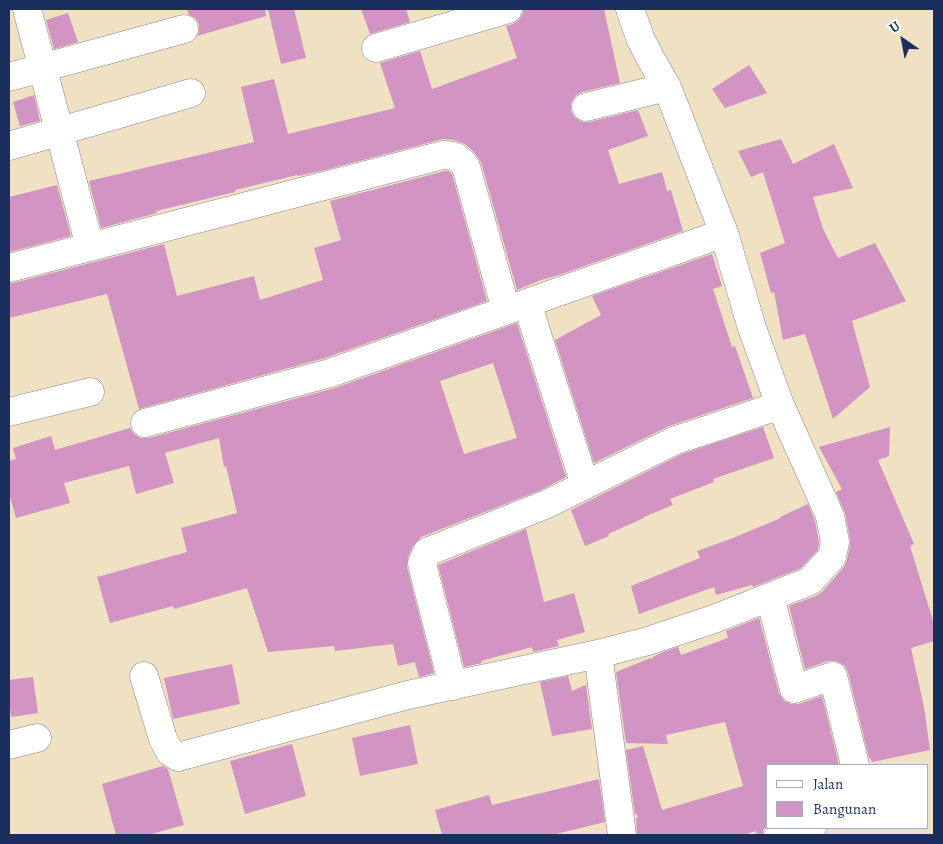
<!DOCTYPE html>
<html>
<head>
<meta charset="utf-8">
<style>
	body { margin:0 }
	#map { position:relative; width:943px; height:844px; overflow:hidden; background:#efe1c2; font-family:Alegreya,serif }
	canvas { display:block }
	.frame { position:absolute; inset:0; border:10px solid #1b2f5e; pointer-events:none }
	.legend { position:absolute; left:766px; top:764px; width:162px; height:65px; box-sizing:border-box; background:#fff; border:1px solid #a4acbf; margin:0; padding:6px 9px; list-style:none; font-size:15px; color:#1b2f5e }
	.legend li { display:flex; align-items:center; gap:10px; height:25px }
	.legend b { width:25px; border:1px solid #a4acbf }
	.north { position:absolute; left:878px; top:15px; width:50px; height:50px; -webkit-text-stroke:4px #fff; paint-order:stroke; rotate:327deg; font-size:14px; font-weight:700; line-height:20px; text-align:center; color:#1b2f5e }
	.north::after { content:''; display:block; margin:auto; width:18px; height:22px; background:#1b2f5e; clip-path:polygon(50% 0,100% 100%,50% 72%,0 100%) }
</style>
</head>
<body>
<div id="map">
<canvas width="943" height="844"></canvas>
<div class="frame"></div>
<ul class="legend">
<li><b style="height:6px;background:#fff"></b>Jalan</li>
<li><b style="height:14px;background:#d294c2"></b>Bangunan</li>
</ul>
<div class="north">U</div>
</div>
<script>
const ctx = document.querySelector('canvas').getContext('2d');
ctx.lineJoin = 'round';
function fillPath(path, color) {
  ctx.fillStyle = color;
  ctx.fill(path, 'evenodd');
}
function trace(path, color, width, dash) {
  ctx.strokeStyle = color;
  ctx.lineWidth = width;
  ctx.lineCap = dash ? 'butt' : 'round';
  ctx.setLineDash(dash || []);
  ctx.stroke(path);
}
fillPath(new Path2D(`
	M187,9H265L266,16L197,36L199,32V24L195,18L189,15Z
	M268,9H294L306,58L281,64Z
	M361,9H406L410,22L370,34Z
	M523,9H604L620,83L582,92L576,95L571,103V111L575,118L582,122H589L638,110L648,136L608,150L619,184L662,172L667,191L671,190L683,231L559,275L541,280L517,290L481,162L473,151L465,144L454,140L443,139L321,171L298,176L297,175L235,190V192L156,211L157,213L101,228L89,181L254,142L241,87L274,79L288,134L395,108L380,63L420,51L432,89L517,58L506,26L513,24L519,20L523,13Z
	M68,13L78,42L54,49L46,20Z
	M749,65L767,93L725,108L712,89Z
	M34,95L40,121L20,126L13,102Z
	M781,139L793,164L834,144L853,188L813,197L823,229L838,258L875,243L906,301L852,321L870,387L833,419L805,334L783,340L774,292L771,293L760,253L785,243L763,172L751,177L738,151Z
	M445,171H449L452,174L487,301L325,358L139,409L107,294L9,318V283H13L164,244L177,296L254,276L260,300L323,280L314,248L341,240L330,201Z
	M57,185L71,236L9,252V197Z
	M712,254L722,286L713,289L732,347L735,346L753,398L669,426L594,463L555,340L601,315L592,296Z
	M517,323L566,477L541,490L421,537L413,546L408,557L407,567L434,673L419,677L415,662L398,666L393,644L335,651L334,646L268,652L247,588L174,609L173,606L110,623L97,577L187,552L181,528L237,513L226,466L224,467L219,438L165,453L174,483L136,494L129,466L64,483L70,503L16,518L9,493V461L16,459L13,448L51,436L55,450L130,428L134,434L141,438H149L335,388ZM493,363L517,438L464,454L440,381Z
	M763,427L774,458L713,479L714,482L670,499L673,505L644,517V518L608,534L609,536L585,546L571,510L682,454Z
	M890,427L889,456L878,460L914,544L910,546L934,624V641L911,648L924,707L930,750L872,762L870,758H869L848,672L844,665L836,661H828L805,669L789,606L816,596L822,592L844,567L847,560L850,545V539L845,513L836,492L842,489L819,447Z
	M808,504L815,521L819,542L818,550L801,568L753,587L752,585L716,595L714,587L639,614L631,586L700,558L697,551L733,538L781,518L780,517Z
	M526,529L544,602L574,593L585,632L557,640L559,646L533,652L532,647L481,661L482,663L464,667L438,565Z
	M759,618L779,693L784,701L791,704H799L822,696L839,765H767V825L763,830V835H757L756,831L743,835H637L636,818L638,817L637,814L635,815L626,750L643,746L662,810L743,786L725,722L666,735L668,744L626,743L616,672L648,659L653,658V657L663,652L678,647L681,655L728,638L726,631Z
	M232,664L240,704L173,719L164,678Z
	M568,676L572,691L586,685L592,729L552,736L540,682Z
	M33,677L38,713L11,717L9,699V680Z
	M410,725L418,764L360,776L352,738Z
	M292,744L306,796L245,814L230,761Z
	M163,766L168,769L184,825L148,835H116L102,784Z
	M599,779L605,822L552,835H442L435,810L489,795L492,805Z`), '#d294c2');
const street = new Path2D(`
	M27,9L90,247
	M376,48L508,9
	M9,77L184,29
	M586,107L667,87
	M9,146L191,93
	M9,268L443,155C455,155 459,157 466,167L506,310
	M527,303L585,485
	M9,412L90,392
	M145,423L330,373L724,233
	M770,597L794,689L833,676L855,765
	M144,676L163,739L170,752L178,757L408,695L598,654
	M453,686L425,576L422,563L427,552L547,504L676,440L722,425L780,405
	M9,745L37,738
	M622,835L598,654L648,641L714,619L810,581L832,557L835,542L830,516L780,405L752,328L724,233L667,87L652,61L641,40L630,9
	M778,835L812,828`);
trace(street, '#858890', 29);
trace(street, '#fff', 28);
</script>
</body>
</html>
